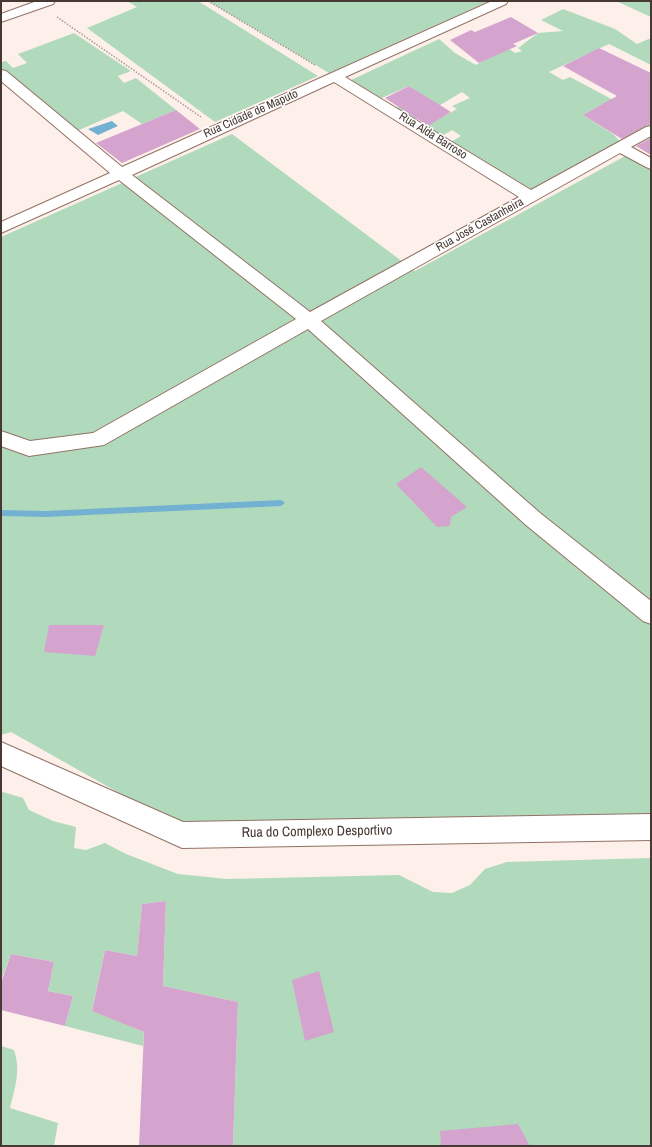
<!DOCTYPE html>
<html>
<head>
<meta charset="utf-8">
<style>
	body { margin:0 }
	#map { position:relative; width:652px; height:1147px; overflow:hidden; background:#fdefe9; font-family:"Archivo Narrow",sans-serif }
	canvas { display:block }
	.frame { position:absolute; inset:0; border:2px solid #463832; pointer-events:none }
</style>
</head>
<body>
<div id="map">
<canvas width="652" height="1147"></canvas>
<div class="frame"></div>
</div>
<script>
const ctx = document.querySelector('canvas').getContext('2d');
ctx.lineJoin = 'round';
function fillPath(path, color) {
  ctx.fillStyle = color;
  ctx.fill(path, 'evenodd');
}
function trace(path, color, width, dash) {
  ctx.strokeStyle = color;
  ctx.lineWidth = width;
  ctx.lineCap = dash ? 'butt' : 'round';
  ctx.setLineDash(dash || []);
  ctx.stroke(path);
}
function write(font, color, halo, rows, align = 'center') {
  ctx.font = font + ' "Archivo Narrow",sans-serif';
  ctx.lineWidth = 3;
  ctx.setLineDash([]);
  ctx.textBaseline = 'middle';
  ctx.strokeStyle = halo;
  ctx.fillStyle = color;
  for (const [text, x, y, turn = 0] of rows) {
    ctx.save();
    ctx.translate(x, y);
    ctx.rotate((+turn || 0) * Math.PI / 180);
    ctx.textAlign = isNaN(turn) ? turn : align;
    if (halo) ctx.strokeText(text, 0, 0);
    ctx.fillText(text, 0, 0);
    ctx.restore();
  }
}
fillPath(new Path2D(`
	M127,1H198L318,76L215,122L87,28L137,7Z
	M208,1H489L329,73Z
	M616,1H651V17Z
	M563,9L615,29L637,44L651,38V65L609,44L549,72L563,80L570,77L651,120V125L632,141L618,132L604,104L583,115L613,134L624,145L531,197L446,145L461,136L452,130L437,139L421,129L457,109L452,106L470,98L462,92L410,123L397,107L421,94L409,86L375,101L349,81L439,39L455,53L476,65L483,61L475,57L497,46L511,50L515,53L522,51L518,48L538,33L563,31L541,20Z
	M74,33L131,71L118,76L124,83L136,78L176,110L142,124L123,111L72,133L1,74V62L6,61L13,68L27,63L18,54Z
	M232,134L415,271L627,155L651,168V827L182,835L128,798L11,732L1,735V237Z
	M3,792L23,798L29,810L53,821L76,827L74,848L86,850L105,843L126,854L178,874L227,879L399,875L433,892L452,893L470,885L485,869L507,862L651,858V1146H233L238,1002L163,986L166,901L142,904L137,956L105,950L92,1010L144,1032L143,1046L65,1026L73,996L48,991L54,962L11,954L1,981V793Z
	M1,1046L14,1050C21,1071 15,1087 10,1108L58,1123L54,1146H1Z`), '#b1dabd');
fillPath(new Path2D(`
	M112,121L118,126L98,135L88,129Z`), '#73b1d3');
fillPath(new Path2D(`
	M281,500L285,503L281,506L45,517L1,516V510L45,511Z`), '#73b1d3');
fillPath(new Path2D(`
	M511,17L538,33L513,44L517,46L479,63L450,40L471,30L475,32Z
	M599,48L651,73V125L645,126L622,139L583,115L617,96L563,66Z
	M409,86L451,112L428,126L385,98Z
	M176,110L200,129L122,163L96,143Z
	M651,138V155L636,146Z
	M421,467L467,507L451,517L450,526L437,527L396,484Z
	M49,625H104L95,656L44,652Z
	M166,901L163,986L238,1002L233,1146H139L144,1032L92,1011L105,950L137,956L142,904Z
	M11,954L54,962L48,991L73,996L65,1026L1,1010V983Z
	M319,971L334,1032L305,1041L292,980Z
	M518,1124L530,1146H441L440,1131Z`), '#d5a4ce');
const minor = new Path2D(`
	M37,1H55L53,4L1,22V14Z
	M492,1H508L506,4L345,77L531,190L646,127L651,126V136L631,147L651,158V169L646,167L620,153L321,321L540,513L651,601V624L643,621L526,525L308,329L104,445L29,456L1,446V431L30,441L93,433L296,319L119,180L1,233V222L110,173L1,81V70L6,71L122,167ZM334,82L519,197L310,312L132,175Z
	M1,742L183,822L651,814V840L182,848L1,766Z`);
trace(minor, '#927265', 2);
trace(new Path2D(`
	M208,1L315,65
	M57,17L201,117`), '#a99b95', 1.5, [1.5, 1.5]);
fillPath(minor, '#fff');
write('12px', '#463832', '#fff', [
	["Rua Cidade de Maputo",251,114,-24],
	["Rua Alda Barroso",433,136,32],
	["Rua José Castanheira",480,225,-29]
]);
write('14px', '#463832', '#fff', [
	["Rua do Complexo Desportivo",317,832,-1]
]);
</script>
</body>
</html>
